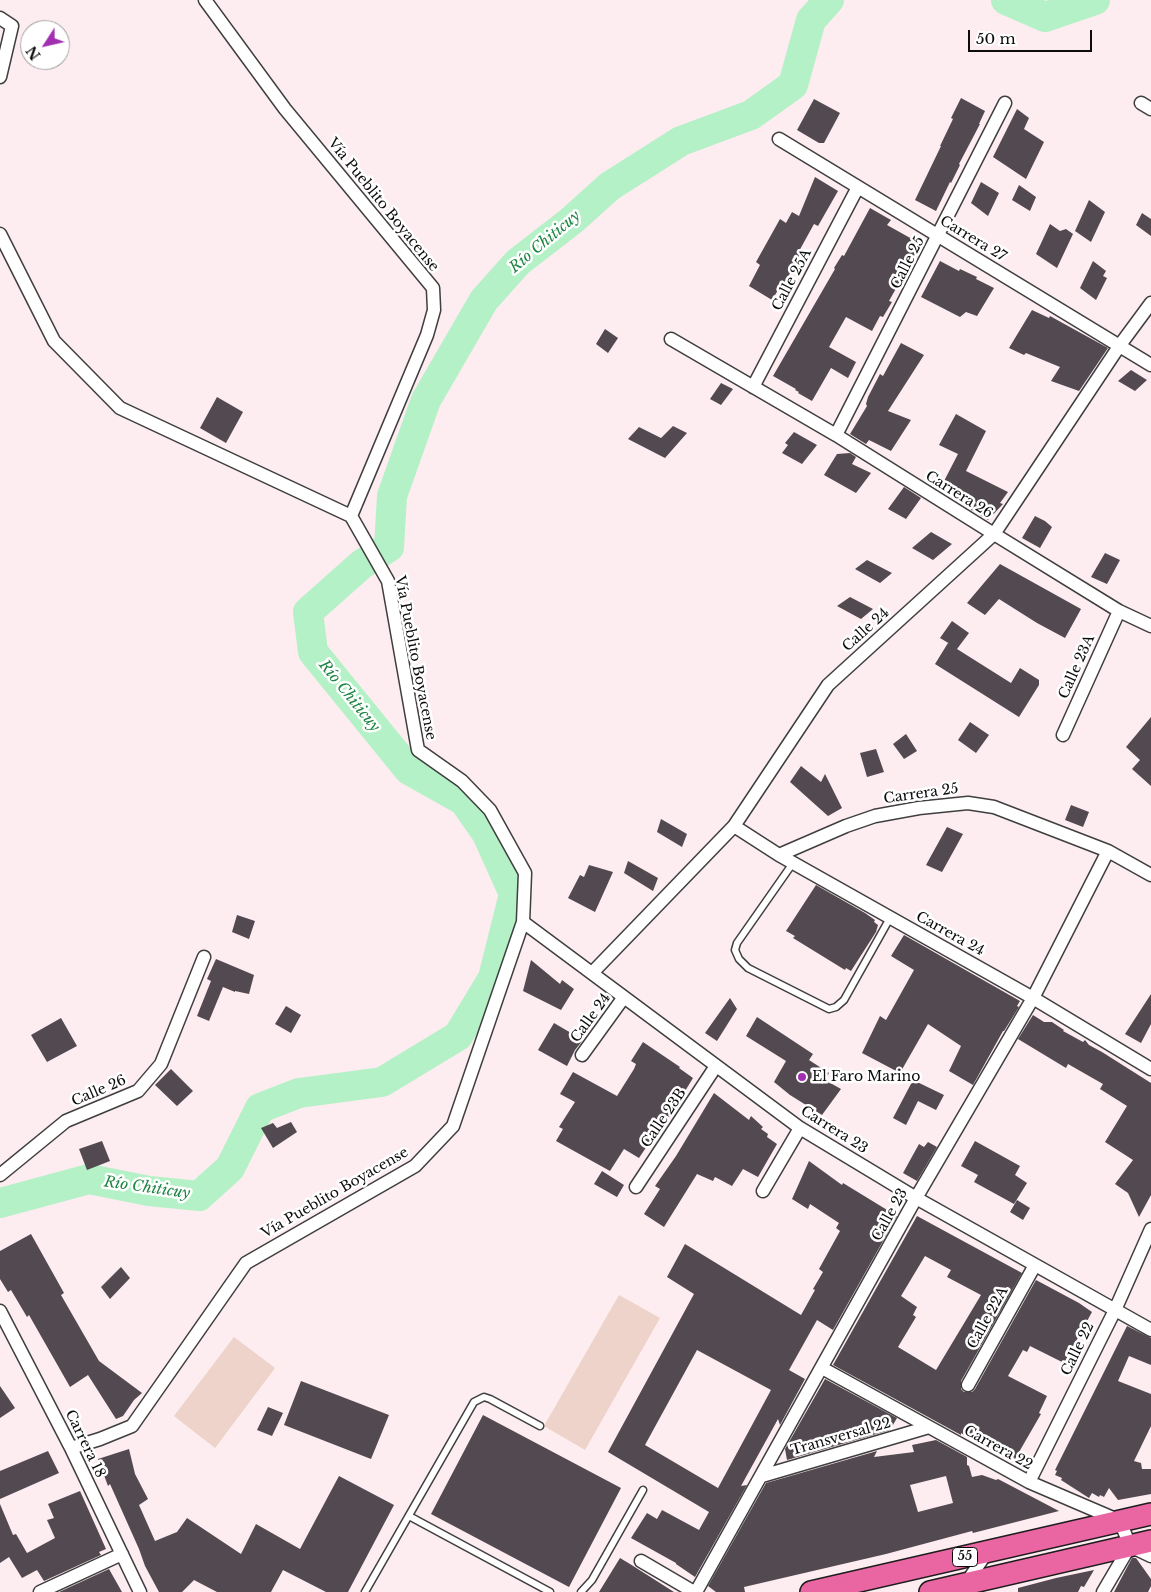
<!DOCTYPE html>
<html>
<head>
<meta charset="utf-8">
<style>
	body { margin:0 }
	#map { position:relative; width:1151px; height:1592px; overflow:hidden; background:#fdecf0; font-family:"Libre Baskerville",serif }
	canvas { display:block }
	.north { position:absolute; left:20px; top:20px; width:50px; height:50px; box-sizing:border-box; background:#fff; border:1px solid #9e9e9e; border-radius:50%; rotate:235deg; font-size:14px; font-weight:700; line-height:20px; text-align:center; color:#0c0c0c }
	.north::after { content:''; display:block; margin:auto; width:18px; height:22px; background:#a12fb0; clip-path:polygon(50% 0,100% 100%,50% 72%,0 100%) }
	.scale { position:absolute; left:968px; top:30px; width:124px; height:22px; box-sizing:border-box; border:2px solid #0c0c0c; border-top:0; padding-left:6px; font-size:15px; line-height:18px; white-space:nowrap; color:#0c0c0c; -webkit-text-stroke:4px #fff; paint-order:stroke }
</style>
</head>
<body>
<div id="map">
<canvas width="1151" height="1592"></canvas>
<div class="north">N</div>
<div class="scale">50 m</div>
</div>
<script>
const ctx = document.querySelector('canvas').getContext('2d');
ctx.lineJoin = 'round';
function fillPath(path, color) {
  ctx.fillStyle = color;
  ctx.fill(path, 'evenodd');
}
function trace(path, color, width, dash) {
  ctx.strokeStyle = color;
  ctx.lineWidth = width;
  ctx.lineCap = dash ? 'butt' : 'round';
  ctx.setLineDash(dash || []);
  ctx.stroke(path);
}
function write(font, color, halo, rows, align = 'center') {
  ctx.font = font + ' "Libre Baskerville",serif';
  ctx.lineWidth = 5;
  ctx.setLineDash([]);
  ctx.textBaseline = 'middle';
  ctx.strokeStyle = halo;
  ctx.fillStyle = color;
  for (const [text, x, y, turn = 0] of rows) {
    ctx.save();
    ctx.translate(x, y);
    ctx.rotate((+turn || 0) * Math.PI / 180);
    ctx.textAlign = isNaN(turn) ? turn : align;
    if (halo) ctx.strokeText(text, 0, 0);
    ctx.fillText(text, 0, 0);
    ctx.restore();
  }
}
fillPath(new Path2D(`
	M619,1295L660,1318L585,1450L544,1426Z
	M234,1337L275,1368L215,1448L174,1416Z`), '#edd3c9');
trace(new Path2D(`
	M1006,0L1045,17L1095,0
	M0,1203L89,1179L149,1191L199,1196L230,1168L260,1108L299,1093L382,1082L458,1036L493,978L514,894L487,834L464,801L409,770L313,652L308,612L362,564L389,547L392,496L426,400L484,300L518,262L571,221L610,186L681,141L751,115L793,85L811,20L829,0`), '#b4f1c7', 30);
fillPath(new Path2D(`
	M961,98L985,111L979,124H980L959,164L960,165L951,183L950,182L936,211L915,200L941,146H940L953,119L951,118Z
	M814,99L840,113L824,143H819L797,130Z
	M1017,109L1029,118L1024,129L1044,142L1026,179L993,157Z
	M815,177L838,191L818,226L814,224L798,253L800,254L788,277L782,286L781,285L772,300L749,286L760,265L756,262L780,219L786,223L792,212L799,216Z
	M981,182L999,193L988,216L971,203Z
	M1019,185L1036,197L1030,211L1012,200Z
	M1089,200L1105,212L1091,242L1075,231Z
	M870,208L891,220L887,225L921,244L889,301L892,302L883,317L880,316L872,331L846,317L829,347L856,362L848,378L831,368L812,401L798,393L799,392L795,390L796,389L773,376L835,269L834,268L842,255L844,256Z
	M1142,213L1151,219V236L1136,225Z
	M1050,224L1060,231L1066,229L1073,234L1057,268L1036,254Z
	M940,261L959,271L960,269L977,277L976,279L994,288L977,316L966,312L960,317L921,297Z
	M1093,261L1106,271L1103,276L1107,278L1096,300L1080,288Z
	M1032,310L1049,318L1050,316L1059,321L1108,348L1079,391L1051,381L1060,367L1026,353L1024,355L1009,348Z
	M605,329L618,338L608,353L596,344Z
	M901,343L924,355L888,411L911,420L891,451L869,440L866,444L850,434L867,406L866,404L868,397L880,374L883,376Z
	M1131,370L1147,380L1135,391L1118,381Z
	M721,383L733,389L721,405L710,399Z
	M217,397L243,412L226,443L200,428Z
	M956,414L986,431L966,471L1008,492L1000,503L1003,504L988,520L971,510L976,502L969,498L970,496L943,483L958,454L939,445Z
	M673,426L687,433L665,458L628,439L639,427L661,438Z
	M794,432L817,445L802,464L782,453L788,445L785,443Z
	M850,453L856,457L852,464L871,473L856,493L824,475L837,454Z
	M904,487L921,498L906,519L888,509Z
	M1035,516L1045,521L1052,527L1040,548L1022,538Z
	M931,532L952,544L933,560L912,548Z
	M1105,553L1120,560L1107,584L1091,577Z
	M867,560L892,573L880,583L855,569Z
	M1000,564L1081,609L1065,638L1037,623L999,599L985,615L967,603Z
	M850,597L873,609L861,619L837,606Z
	M952,621L969,633L957,649L1011,683L1020,668L1039,680V685L1019,717L935,664L948,643L950,644L940,638Z
	M1151,717V786L1132,769L1140,760L1126,747Z
	M970,722L989,735L976,753L958,740Z
	M906,734L917,751L904,759L893,744Z
	M876,749L884,772L867,777L860,753Z
	M801,766L821,782L825,774L842,808L828,816L790,782Z
	M1071,805L1089,812L1083,827L1065,820Z
	M661,819L687,834L682,847L657,832Z
	M947,827L963,834L942,872L926,865Z
	M628,861L658,878L653,891L624,873Z
	M589,865L613,872L595,912L568,898L580,875L584,877Z
	M816,885L865,913L875,920L874,922L878,925L876,932L851,971L846,968L845,970L793,938L795,936L786,931Z
	M237,915L255,921L249,939L232,932Z
	M904,935L1020,1001L1017,1006L1019,1007L1004,1031H1003L973,1085L949,1071L961,1046L928,1024L900,1073L862,1053L880,1016L886,1020L914,970L891,956Z
	M216,959L254,975L249,994L235,991V992L223,987L209,1021L197,1016L211,981L207,979Z
	M531,960L560,984L562,980L574,989L561,1010L523,991Z
	M1151,994V1024L1141,1043L1125,1034Z
	M730,998L737,1009L717,1041L705,1033Z
	M286,1006L301,1015L291,1033L275,1024Z
	M1033,1015L1044,1022H1052L1064,1030L1063,1031L1083,1042L1085,1040L1089,1045L1102,1052L1151,1083V1195L1139,1217L1128,1193L1115,1184L1133,1160L1105,1142L1127,1106L1100,1089L1103,1084L1068,1064L1066,1068L1018,1039Z
	M757,1017L813,1054L809,1060L829,1073L825,1080L841,1089L822,1115L790,1095L774,1082L786,1061L746,1036Z
	M61,1018L77,1046L47,1062L31,1035Z
	M554,1023L583,1040L575,1050L567,1066L538,1050Z
	M643,1042L680,1067L679,1068L693,1078L662,1129L661,1128L657,1134L649,1147L647,1146L639,1158L624,1149L610,1171L556,1141L563,1129L559,1127L575,1102L560,1094L573,1072L617,1096L634,1069L636,1064L631,1061Z
	M171,1069L193,1091L177,1106L155,1085Z
	M913,1080L944,1095L936,1110L918,1101L906,1125L893,1118Z
	M714,1093L749,1120L751,1116L763,1127L761,1129L768,1134L767,1137L777,1144L758,1177L743,1169L732,1186L715,1177L713,1181L697,1174L664,1227L644,1214L660,1189L655,1186L676,1156Z
	M291,1122L297,1132L273,1148L261,1128L273,1123L277,1128Z
	M102,1141L110,1161L87,1170L79,1149Z
	M975,1141L1020,1166L1015,1175L1027,1183L1014,1204L974,1182L978,1175L961,1166Z
	M928,1142L937,1147L917,1181L903,1173L919,1144L924,1147Z
	M809,1161L842,1185L843,1183L897,1216L833,1330L817,1320L789,1370L805,1379L780,1425L778,1419L741,1486L747,1485L695,1577L676,1564V1563L631,1538L647,1513L657,1519L662,1510L699,1530L709,1512L608,1452L694,1294L667,1277L685,1244L801,1315L815,1290L813,1289L823,1272L819,1269L840,1231L836,1228L839,1223L810,1204L808,1209L792,1199ZM697,1350L771,1390L718,1488L645,1445Z
	M602,1171L624,1185L617,1197L594,1184Z
	M1017,1200L1030,1208L1023,1220L1010,1212Z
	M917,1216L1022,1273L961,1381V1389L964,1392H972L975,1389L1036,1280L1079,1303L1092,1312L1064,1363L1030,1346L1027,1352L1023,1350L1008,1376L1047,1396L1039,1413L1041,1414L1015,1459L1013,1457L1011,1461L961,1433V1435L833,1365ZM925,1256L951,1270L947,1277L981,1295L936,1370L898,1347L916,1317L913,1315L917,1307L901,1296Z
	M31,1234L64,1293L61,1295L99,1361L142,1393L134,1400L123,1416L116,1419L88,1375L70,1387L29,1315L27,1317L11,1290L8,1292L0,1279V1251Z
	M121,1267L130,1278L110,1299L101,1287Z
	M1127,1326L1151,1338V1365L1129,1356L1118,1381L1151,1394V1426L1134,1461L1141,1463L1142,1469H1151V1494L1118,1500L1109,1488L1104,1497L1100,1495L1099,1497L1092,1493L1089,1498L1061,1480L1062,1478L1055,1475L1057,1471L1055,1470Z
	M825,1379L897,1418L890,1430L787,1460L785,1449Z
	M301,1381L389,1415L371,1459L284,1425Z
	M0,1386L15,1408L0,1418Z
	M268,1407L283,1413L272,1436L257,1430Z
	M483,1415L621,1488L569,1587L431,1514Z
	M936,1440L967,1457V1465L969,1466L972,1477L982,1475L996,1480L998,1479L1059,1511L973,1533L972,1531L886,1554L744,1587L745,1592H716L708,1586L766,1483L877,1451L874,1457L914,1452L912,1445ZM946,1476L953,1503L918,1512L910,1485Z
	M129,1449L135,1474L148,1499L139,1505L155,1541L177,1532L187,1518L241,1554L256,1524L300,1549L339,1476L394,1505L348,1592H326L283,1570L271,1592H217L194,1580L182,1592H159L145,1566L139,1549L110,1484L108,1486L98,1459Z
	M48,1451L59,1473L0,1499V1471Z
	M80,1491L106,1549L99,1552L101,1555L44,1581L37,1570L22,1578L9,1557L0,1563V1504L13,1535L16,1534L27,1553L55,1538L47,1520L54,1518L48,1504Z
	M620,1558L630,1564L674,1592H599Z
	M1132,1558H1136L1151,1579V1586L1148,1592H1114Z
	M109,1569L122,1592H59Z
	M1094,1570L1084,1587L1081,1586L1078,1592H1018V1588L1056,1578Z`), '#534950');
const service = new Path2D(`
	M793,863L737,943L735,950L739,959L748,968L829,1009L836,1007L844,1000L890,918
	M409,1516L550,1592
	M365,1592L474,1402L484,1397L490,1399L540,1426
	M581,1592L592,1580L643,1490`);
const minor = new Path2D(`
	M205,0L285,109L433,288L434,310L427,335L351,516
	M0,18L12,26L0,77
	M1141,103L1151,109
	M779,139L1151,365
	M0,234L54,341L120,408L351,516
	M671,339L836,435L994,534L1119,611L1151,626
	M753,387L858,187
	M836,435L1005,103
	M1063,735L1119,611
	M734,826L779,855L1033,998L1151,1069
	M779,855L846,826L875,816L919,808L968,803L994,807L1108,851L1151,875
	M523,922L800,1128L916,1198L1151,1330
	M592,973L734,826L828,685L994,534L1120,345L1151,303
	M582,1055L624,997
	M0,1175L66,1121L138,1091L161,1064L204,957
	M636,1187L716,1066
	M763,1191L800,1128
	M0,1311L71,1448L140,1592
	M822,1368L1029,1482L1120,1521L1130,1546L1151,1556
	M968,1385L1035,1265
	M71,1448L100,1439L132,1426L246,1263L415,1166L453,1126L523,922L525,873L490,810L462,781L418,750L388,581L351,516
	M762,1476L929,1427
	M1029,1482L1115,1310L1151,1229
	M641,1561L694,1592
	M965,1585L987,1552
	M40,1592L122,1554
	M696,1592L916,1198L1033,998L1108,851
	M1103,1592L1130,1546`);
const trunk = new Path2D(`
	M811,1592L1151,1514
	M930,1592L1151,1541`);
trace(service, '#3f3f3f', 9);
trace(minor, '#3f3f3f', 15);
trace(trunk, '#1d1d1d', 24);
trace(service, '#fff', 6);
trace(minor, '#fff', 12);
trace(trunk, '#ea66a3', 21);
for (const [x, y, r, color] of [
	[802,1077,5,"#a12fb0"]
]) {
  const dot = new Path2D();
  dot.arc(x, y, r, 0, 2 * Math.PI);
  ctx.fillStyle = color;
  ctx.fill(dot);
  trace(dot, '#fff', 2);
}
for (const [x, y, w] of [
	[965,1557,25]
]) {
  const box = new Path2D();
  box.roundRect(x - w / 2, y - 9.5, w, 19, 4);
  ctx.fillStyle = '#fff';
  ctx.fill(box);
  trace(box, '#0c0c0c', 1);
}
write('bold 12px', '#0c0c0c', null, [
	["55",965,1557]
]);
write('14px', '#0c0c0c', '#fff', [
	["Vía Pueblito Boyacense",383,205,51],
	["Carrera 27",973,239,31],
	["Calle 25",908,263,-63],
	["Calle 25A",792,280,-62],
	["Carrera 26",959,495,32],
	["Calle 24",866,630,-42],
	["Vía Pueblito Boyacense",415,658,79],
	["Calle 23A",1077,667,-66],
	["Carrera 25",921,794,-8],
	["Carrera 24",950,934,29],
	["Calle 24",591,1018,-54],
	["Calle 26",99,1091,-23],
	["Calle 23B",664,1118,-56],
	["Carrera 23",834,1130,32],
	["Vía Pueblito Boyacense",335,1193,-30],
	["Calle 23",890,1215,-61],
	["Calle 22A",988,1318,-61],
	["Calle 22",1078,1349,-64],
	["Transversal 22",841,1437,-16],
	["Carrera 18",85,1444,64],
	["Carrera 22",998,1448,29]
]);
write('14px', '#0c0c0c', '#fff', [
	["El Faro Marino",812,1077]
], 'left');
write('italic 15px', '#1e8544', '#fff', [
	["Río Chiticuy",545,242,-40],
	["Río Chiticuy",349,696,51],
	["Río Chiticuy",147,1188,8]
]);
</script>
</body>
</html>
